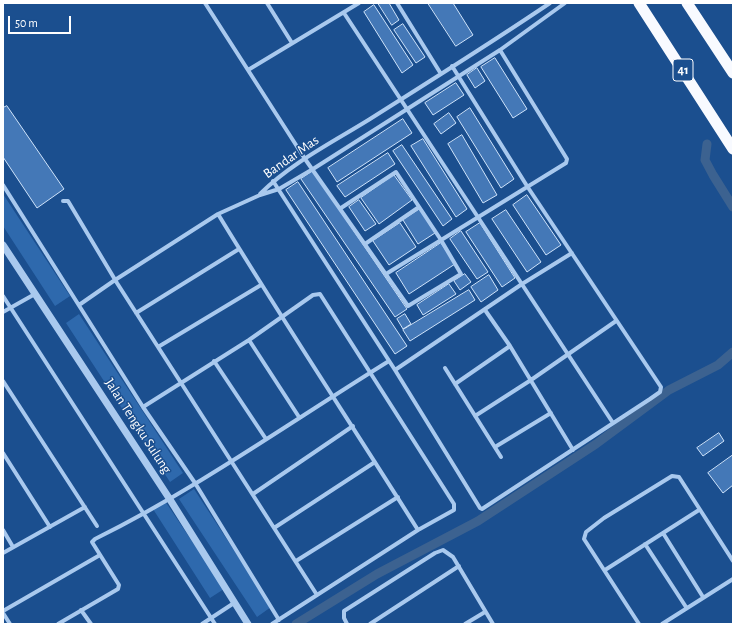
<!DOCTYPE html>
<html>
<head>
<meta charset="utf-8">
<style>
	body { margin:0 }
	#map { position:relative; width:736px; height:627px; overflow:hidden; background:#1b4f8f; font-family:"Alegreya Sans",sans-serif }
	canvas { display:block }
	.frame { position:absolute; inset:0; border:4px solid #fff; pointer-events:none }
	.scale { position:absolute; left:8px; top:16px; width:63px; height:18px; box-sizing:border-box; border:2px solid #fff; border-top:0; padding-left:5px; font-size:12px; line-height:14px; white-space:nowrap; color:#fff; -webkit-text-stroke:3px #1b4f8f; paint-order:stroke }
</style>
</head>
<body>
<div id="map">
<canvas width="736" height="627"></canvas>
<div class="frame"></div>
<div class="scale">50 m</div>
</div>
<script>
const ctx = document.querySelector('canvas').getContext('2d');
ctx.lineJoin = 'round';
function fillPath(path, color) {
  ctx.fillStyle = color;
  ctx.fill(path, 'evenodd');
}
function trace(path, color, width, dash) {
  ctx.strokeStyle = color;
  ctx.lineWidth = width;
  ctx.lineCap = dash ? 'butt' : 'round';
  ctx.setLineDash(dash || []);
  ctx.stroke(path);
}
function write(font, color, halo, rows, align = 'center') {
  ctx.font = font + ' "Alegreya Sans",sans-serif';
  ctx.lineWidth = 3;
  ctx.setLineDash([]);
  ctx.textBaseline = 'middle';
  ctx.strokeStyle = halo;
  ctx.fillStyle = color;
  for (const [text, x, y, turn = 0] of rows) {
    ctx.save();
    ctx.translate(x, y);
    ctx.rotate((+turn || 0) * Math.PI / 180);
    ctx.textAlign = isNaN(turn) ? turn : align;
    if (halo) ctx.strokeText(text, 0, 0);
    ctx.fillText(text, 0, 0);
    ctx.restore();
  }
}
fillPath(new Path2D(`
	M3,194L70,296L55,306L3,226Z
	M79,314L183,473L170,482L66,323Z
	M194,489L271,607L257,617L179,499Z
	M165,501L224,589L210,598L153,509Z`), '#2e69ad');
trace(new Path2D(`
	M707,144L705,160L713,175L733,207
	M296,624L377,574L478,521L596,444L669,390L718,365L733,352`), '#3c6290', 9);
const building = new Path2D(`
	M378,3H389L399,20L392,25Z
	M428,3H453L473,35L456,46Z
	M374,5L413,65L402,73L364,12Z
	M403,24L425,57L416,63L394,30Z
	M495,58L527,109L513,118L481,67Z
	M477,68L485,81L475,88L467,75Z
	M456,83L464,95L433,115L425,103Z
	M7,106L64,189L37,208L3,157V108Z
	M470,108L514,179L501,188L457,117Z
	M449,113L456,123L441,134L434,124Z
	M403,119L412,133L337,182L328,168Z
	M462,135L497,195L483,203L448,144Z
	M423,139L467,209L456,217L411,146Z
	M402,145L452,219L443,226L393,151Z
	M388,153L395,164L345,197L337,186Z
	M313,171L407,309L395,317L301,179Z
	M394,175L412,200L379,224L361,198Z
	M298,182L407,346L395,354L286,190Z
	M527,195L561,245L546,255L513,205Z
	M359,200L376,224L365,231L349,207Z
	M420,209L435,233L418,244L403,220Z
	M506,210L541,262L527,272L492,219Z
	M400,223L416,247L389,265L373,241Z
	M480,223L515,278L502,287L466,232Z
	M461,231L488,272L477,279L450,239Z
	M441,243L455,264L409,294L396,273Z
	M465,274L471,282L460,290L454,281Z
	M489,275L498,290L481,302L471,287Z
	M449,284L456,294L423,315L417,305Z
	M469,290L475,300L410,341L403,330Z
	M405,314L411,324L403,329L397,319Z
	M719,433L724,441L703,456L697,448Z
	M733,455V485L723,493L708,473Z`);
fillPath(building, '#4478b7');
trace(building, '#cfe3fa', 1);
trace(new Path2D(`
	M205,3L305,159L408,306L461,274L441,240L396,172L341,208
	M267,3L292,43
	M397,3L441,74
	M344,13L613,423
	M248,70L359,3
	M273,181L395,370L480,508L482,509L650,399L660,392L661,387L527,186L452,66
	M3,185L143,407L195,483L279,620
	M260,194C291,163 333,142 370,119C430,81 491,43 550,3
	M63,201H68L117,283L317,595
	M218,214C283,321 352,425 418,530
	M365,244L419,207
	M386,274L566,163L567,159L500,50
	M3,296L215,624
	M79,305L115,280L218,214L260,195L279,189L313,169L500,50L565,3
	M485,310L510,346L573,450
	M3,312L35,294
	M136,313L239,249
	M249,340L299,417
	M158,347L261,285
	M214,361L266,439
	M445,368L501,457
	M395,370L522,284L572,253
	M3,381L97,526
	M455,384L510,346
	M143,407L249,340L313,295L320,294L454,504V510L418,530L272,624
	M475,416L531,380L616,321
	M495,447L551,413
	M3,453L50,527
	M253,494L353,426
	M274,528L375,462
	M3,530L13,547
	M663,533L703,597
	M645,544L686,607
	M3,553L85,507
	M296,561L398,497
	M605,570L699,510
	M81,610L91,624
	M3,611L100,555
	M3,613L10,624
	M58,624L118,589L119,585L92,542L95,539C198,488 292,421 389,361
	M202,624L234,603
	M347,624L344,618V611L435,553L443,550L453,557L493,624
	M370,624L459,566
	M465,624L485,612
	M639,624L584,539L586,532L604,518L672,476L679,477L733,561
	M662,624L733,579`), '#a9c9ee', 4);
trace(new Path2D(`
	M3,245L169,498L248,624`), '#a9c9ee', 7);
trace(new Path2D(`
	M639,3L733,149
	M687,3L733,73`), '#f8faff', 11);
for (const [x, y, w] of [
	[683,70,20]
]) {
  const box = new Path2D();
  box.roundRect(x - w / 2, y - 11, w, 22, 3);
  ctx.fillStyle = '#1b4f8f';
  ctx.fill(box);
  trace(box, '#fff', 1);
}
write('bold 13px', '#fff', null, [
	["41",683,70]
]);
write('14px', '#fff', '#1b4f8f', [
	["Bandar Mas",291,157,-35],
	["Jalan Tengku Sulung",138,426,57]
]);
</script>
</body>
</html>
